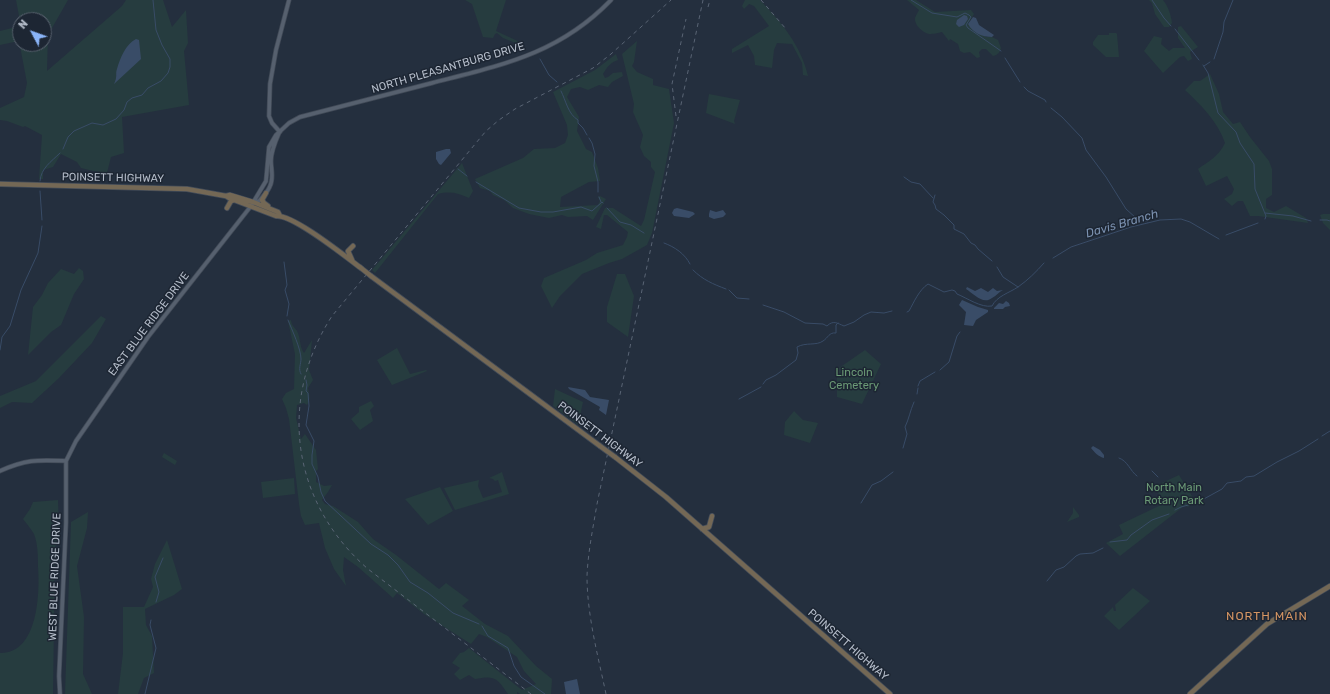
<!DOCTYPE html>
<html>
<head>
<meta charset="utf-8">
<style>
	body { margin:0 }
	#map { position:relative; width:1330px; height:694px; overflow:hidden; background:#242f3e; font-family:Rubik,sans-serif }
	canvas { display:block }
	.north { position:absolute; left:12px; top:12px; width:40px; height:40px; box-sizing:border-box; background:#1d2633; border:1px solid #59626f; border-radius:50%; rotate:311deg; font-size:11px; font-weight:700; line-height:16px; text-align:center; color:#b4bcc9 }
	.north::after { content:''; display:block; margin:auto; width:14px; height:18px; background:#8ab4f8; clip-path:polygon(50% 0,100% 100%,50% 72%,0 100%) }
</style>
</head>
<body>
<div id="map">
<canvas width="1330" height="694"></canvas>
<div class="north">N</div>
</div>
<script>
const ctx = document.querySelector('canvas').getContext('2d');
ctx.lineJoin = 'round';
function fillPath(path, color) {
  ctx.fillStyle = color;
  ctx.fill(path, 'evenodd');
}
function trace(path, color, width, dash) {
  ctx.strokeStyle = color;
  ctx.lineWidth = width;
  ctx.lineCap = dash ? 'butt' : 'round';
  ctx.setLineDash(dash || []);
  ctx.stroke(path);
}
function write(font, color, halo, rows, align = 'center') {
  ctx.font = font + ' Rubik,sans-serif';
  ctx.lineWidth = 3;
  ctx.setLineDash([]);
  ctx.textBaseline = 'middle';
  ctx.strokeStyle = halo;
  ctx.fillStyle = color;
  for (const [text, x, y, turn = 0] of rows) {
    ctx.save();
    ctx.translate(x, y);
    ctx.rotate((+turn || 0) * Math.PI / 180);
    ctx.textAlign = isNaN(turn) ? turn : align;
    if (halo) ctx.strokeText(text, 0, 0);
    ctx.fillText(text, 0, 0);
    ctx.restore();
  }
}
fillPath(new Path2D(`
	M16,0H68L48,35L47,71L122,6L126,0H163L172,27L186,10L188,43L184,51L189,105L122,117L124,153L111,157L107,173L93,171L81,168L77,162L61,154L53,167L43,170V179H39L42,135L25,126L23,127L7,121L0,120V108L24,97L27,83L19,41L0,45V31L20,26V44H44V20H20V21Z
	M465,0H506L496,31L522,43L523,46L503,38L497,33L495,34L493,38L483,37L472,4Z
	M745,0H760C781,22 801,45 808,76L803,75L802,63L792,44L777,43L774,50L772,68L755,65L754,56L748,45L732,53V49L769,26L754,6L749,4L744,9L742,6Z
	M907,0H916L935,12L971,10L974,14L968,24L986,37H992L998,40L1001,48C1000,52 998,55 993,56L986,49H982L979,52L980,57L977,58L970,52L964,53L960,51L958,44L950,39L949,41L942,32C939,33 933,34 929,34C923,33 914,25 915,18C916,15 918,12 919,10Z
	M1149,0H1163C1168,6 1171,15 1172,23L1169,27H1164L1155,14L1152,3Z
	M1181,26L1198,47L1190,52L1192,59L1188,61L1184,56L1180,57L1163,73L1144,51L1154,36L1162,38L1161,44L1169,51L1173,48H1185L1178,38V27Z
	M1109,33H1116L1117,34L1119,57H1106L1093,45V42L1098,35H1109Z
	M637,41L634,62L632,66L637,72L653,79V85L669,89L674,123L652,233L647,245L622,259L609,263L582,274L560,296L552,308L541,286L544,278L586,260L597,253L623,245L627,237L628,232L607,215H604L601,229L596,227L605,208H613L641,226L644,220L655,172L651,167V162L644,156L640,147L643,135L633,112L634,104L622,54Z
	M616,54L618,60C611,62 607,67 603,74L605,78L608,77L613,73L622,72L623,76L612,82L608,87L599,85L588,90L580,87L571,89L567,97L579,117L577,131L586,149L592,152L598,168L600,181L589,182L561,197L560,207L598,205L600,201L598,197L600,196L606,199L593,220L587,216L568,217L562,215L549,218L529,214L513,208L504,200L493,195L490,191L480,188L475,179L523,158L534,149L555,148L565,143L568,135L567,125L553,92L595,70Z
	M1210,74L1219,94L1223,112L1233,124L1240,122L1250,137L1269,161L1272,169V195L1266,199V208L1274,212L1286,206L1306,218L1308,223L1258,216H1250L1243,201H1238L1232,206L1224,199L1232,194L1234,189L1227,176L1206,186L1198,169C1209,161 1219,156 1225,143C1218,122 1201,105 1185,90L1194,81H1200Z
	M709,94L740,100L734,121L735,124L706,113Z
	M462,163L473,191L469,198C458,193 450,191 438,194L375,273L372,270Z
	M1323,214H1330V230L1323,223L1320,215Z
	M79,268L83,271L84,279L74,294L61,325L51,332L28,355L33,307L42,295L48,283L61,269L74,274Z
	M617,274H625L634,296L628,337L607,322V307Z
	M101,316L106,319L92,343L59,378L32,403L12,402L0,408V396L36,381Z
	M291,320C292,327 294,326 297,331C301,338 299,346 304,353L312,340L309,370L313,380L308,388C309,394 311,399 307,405L304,403L297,405L296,418L301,439L305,434L316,450L318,469L316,471V482L324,486L332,485L328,492L322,500L325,504L333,506L358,522L373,539L396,555L439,589L446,583L469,600L462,606L485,624L508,636L536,666L552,679L551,694H520L517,692V694H508C497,678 495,675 475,679L469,675L460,680L454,674L460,668L452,663L460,653L464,652L469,648L522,690L536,684L524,671L517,657L487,637L479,634L471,644L424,614L397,593L393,598L358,567L344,557L343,570L346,586L334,569L325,548L319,523L305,525L301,516L299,504L289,419L286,408L282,399L286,393L294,389L295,354L288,321Z
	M397,348L410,374L426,370L427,371L392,385L377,360Z
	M865,350L881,364L862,404L837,397V377L839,368Z
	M555,389L583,402L578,425L553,406Z
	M371,401L374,406L370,410L373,421L360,430L351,419L359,412V407Z
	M794,411L803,420L818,423L810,443L784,435L785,422Z
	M164,453L177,461L175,465L162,457Z
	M502,472L509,494L455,510L444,488L479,480L478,486L483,498L502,492L498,480L495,481L493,479L489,478Z
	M1179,475L1195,501L1188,507L1186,506H1184L1120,556L1106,543L1123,534L1119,525L1163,504L1155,486Z
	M294,478L295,494L263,498L261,482Z
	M440,487L453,511L428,525L405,499Z
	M58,500L59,528L55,549L53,694H0V653C38,654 40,593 38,567C38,557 38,544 34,534C31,529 27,524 23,519L30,509L33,502Z
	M1073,507L1079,515V517L1067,522L1073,513Z
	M88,512L87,528L77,566L84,617L83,674L92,694H65L71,522Z
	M167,540L182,589L174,595L145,609L146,625L152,636L154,673L144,678L138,694H118L123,653V607H144L153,587L151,579L155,564Z
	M1133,588L1150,601L1119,630L1104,616L1113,607L1114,611H1116L1115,605L1116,604Z`), '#263c3f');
fillPath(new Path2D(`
	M964,15L967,16L968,19L964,25L959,27L956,24L957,20Z
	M973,17L976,18L979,25L994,35L992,37C982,37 973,33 968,24Z
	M136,39L139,40L141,59L114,84C118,76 115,74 117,69C120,58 126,44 136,39Z
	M446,149H450L451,153L441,165L439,164L436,159V152Z
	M677,208L693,212L695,214L689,218L674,216L672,213L674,209Z
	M710,210L716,212L723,210L726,214L723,217L714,219L709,217V214Z
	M967,287L975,291L981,288L988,292L993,288L997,291L1003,290C999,292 996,296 992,298C983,305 974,294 966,289Z
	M962,300L978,307L988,310V312L976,320L973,326L964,325L966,312L959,305Z
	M1006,301L1009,303L1010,306L1005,307L1003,309H994V308L999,303L1003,304Z
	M568,387L585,390L590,397L609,400L606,415L599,410L600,407L569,389Z
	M1093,446L1100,450L1104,455V458C1099,457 1094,452 1091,448Z
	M577,679L580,694H566L564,682Z`), '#394c67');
trace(new Path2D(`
	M911,0L932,13L957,17L965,13L969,15L971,17L966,25L968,28L1001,51
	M1152,0L1164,18L1171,26
	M1175,29L1199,60
	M1005,58L1020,82
	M540,59L549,75L557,82
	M1214,59L1223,32L1224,22L1233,0
	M1203,65L1208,73L1218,113L1236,132L1240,143L1254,164L1255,189L1266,216L1265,219
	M1204,66L1210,62
	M1024,87L1028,91L1045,100L1046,102
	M561,91C566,101 568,114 578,120V123L583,128L587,135
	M1051,108L1062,117L1082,138L1086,150L1106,177L1126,209L1136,218L1148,222
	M589,138L592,143L595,154L594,166L598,182V192
	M63,149L68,137L74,131L92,123L103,125L116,119L124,110L127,102L132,98L142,95L148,88L161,81L168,73L170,67V59L162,45L156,30L153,0
	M458,169L467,176
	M904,177L911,182L920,184L933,198
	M40,181C41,168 51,162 60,153
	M476,182L519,208L541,212H553L581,207L592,211L602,202L603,203
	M40,191L42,220
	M935,195L933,202L935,205L936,209L944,215L954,225V229L964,234L971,243L975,245L978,249L992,261
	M599,197L601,202
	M607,208L620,222L631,225L644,233
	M1265,213L1293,216L1311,221
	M1320,220H1327L1330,221
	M1226,235L1258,223
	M664,243C675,247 685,254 690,264
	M1053,258L1071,247L1131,227L1160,220L1181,219L1190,222L1219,239
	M284,262L287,285L285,290L289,304L287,316
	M997,267L1003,277L1018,287
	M693,270C703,280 713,284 726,289
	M729,290L737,298L749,299
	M763,305L784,312L805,323L823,324L827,326C833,320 837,323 844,326L854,322L864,315L871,312L884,313L892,311
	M907,312L909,311C914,302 919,290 928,284L944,292L952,290L955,291L957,294C967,298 981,308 992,306C997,296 1009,293 1018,287C1028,280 1036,272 1044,263
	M288,320C292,330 301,349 301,359C301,364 298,369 301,374
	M0,350L2,337L10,326L21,290L38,253L42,226
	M940,370L949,362L957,336L960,332
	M306,380L307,385L306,391L308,393L309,406L306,425L314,441L312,455V464L318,477L321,492L325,501L371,544L388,555L398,565L410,582L428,593L453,613L479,624
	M763,384L766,380L776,375L796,360L798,353L797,347C806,342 816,346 823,341C828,338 829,332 836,333V325L838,323
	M918,386L920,381L935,372
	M917,394L918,388
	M739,399L761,387
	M1322,436L1330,431
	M903,448L907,434L905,427C909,419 910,411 914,402
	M1119,458C1128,461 1130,471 1137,476
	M1152,471L1158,477
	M1202,500L1222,489L1227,483L1241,481L1246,477L1254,476L1277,462L1299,451L1318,439
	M861,503L872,485L881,481L893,472
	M1175,510L1181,507L1192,504
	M1110,542L1127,540L1131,535L1152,520L1169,514
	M1047,581L1056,570L1064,567L1076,556L1080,554L1093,553L1103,548
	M156,602L159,592L155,577L163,558
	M482,626L488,636L508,648L514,666L521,677L545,694
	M145,694L156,648L150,625L151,620`), '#394c67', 1);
const major = new Path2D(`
	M280,132L272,123L269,116L270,84L276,50L289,0
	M253,202L259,201C263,196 268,192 270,186C274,178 271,169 271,161C271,151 275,142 279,133
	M0,471C27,459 37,460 66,461
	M60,694L59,676L66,523V461L76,441L148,337L251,206L266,181L269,147L276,135L289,123L300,117C344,106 388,94 432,83C502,65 559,54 611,0`);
const highway = new Path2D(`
	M0,184L187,189L226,196L229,198L276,216C293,214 346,257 361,268
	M266,193L262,200L264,203L268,206
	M226,196L230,195L253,202L278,212L280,216
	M227,208L231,201L234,200
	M352,260L348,251L353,246
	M371,276L600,446
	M615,457L666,497L890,694
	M702,529L709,527L712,516
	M1190,694L1267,624L1330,586`);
trace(major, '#414a57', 5);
trace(highway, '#434c59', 6);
trace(major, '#56606e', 3.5);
trace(highway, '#746855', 4.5);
trace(new Path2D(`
	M761,0L786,29
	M708,7L710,0
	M676,116L672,84L686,19
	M531,694L368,569C292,503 277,401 332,316L486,131L499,120L515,109L593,68L611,54L671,0
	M606,694C598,656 587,615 587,576C588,552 593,528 597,504L703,0`), '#5a6575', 1, [4, 4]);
const highwayBridge = new Path2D(`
	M361,268L371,276
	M600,446L615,457`);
trace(highwayBridge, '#434c59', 6, []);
trace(highwayBridge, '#746855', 4.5);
write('11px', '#b4bcc9', '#1d2633', [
	["NORTH PLEASANTBURG DRIVE",448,68,-16],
	["POINSETT HIGHWAY",113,178,1],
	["EAST BLUE RIDGE DRIVE",149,324,-53],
	["POINSETT HIGHWAY",600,435,37],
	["WEST BLUE RIDGE DRIVE",55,577,-88],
	["POINSETT HIGHWAY",848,645,41]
]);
write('11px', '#6b9a76', '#1d2633', [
	["Lincoln",854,373],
	["Cemetery",854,386],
	["North Main",1174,488],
	["Rotary Park",1174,501]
]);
write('italic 12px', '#7c92b1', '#1d2633', [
	["Davis Branch",1122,224,-16]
]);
ctx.letterSpacing = '1px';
write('12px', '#d59563', '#1d2633', [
	["NORTH MAIN",1267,617]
]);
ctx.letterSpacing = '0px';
</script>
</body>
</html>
